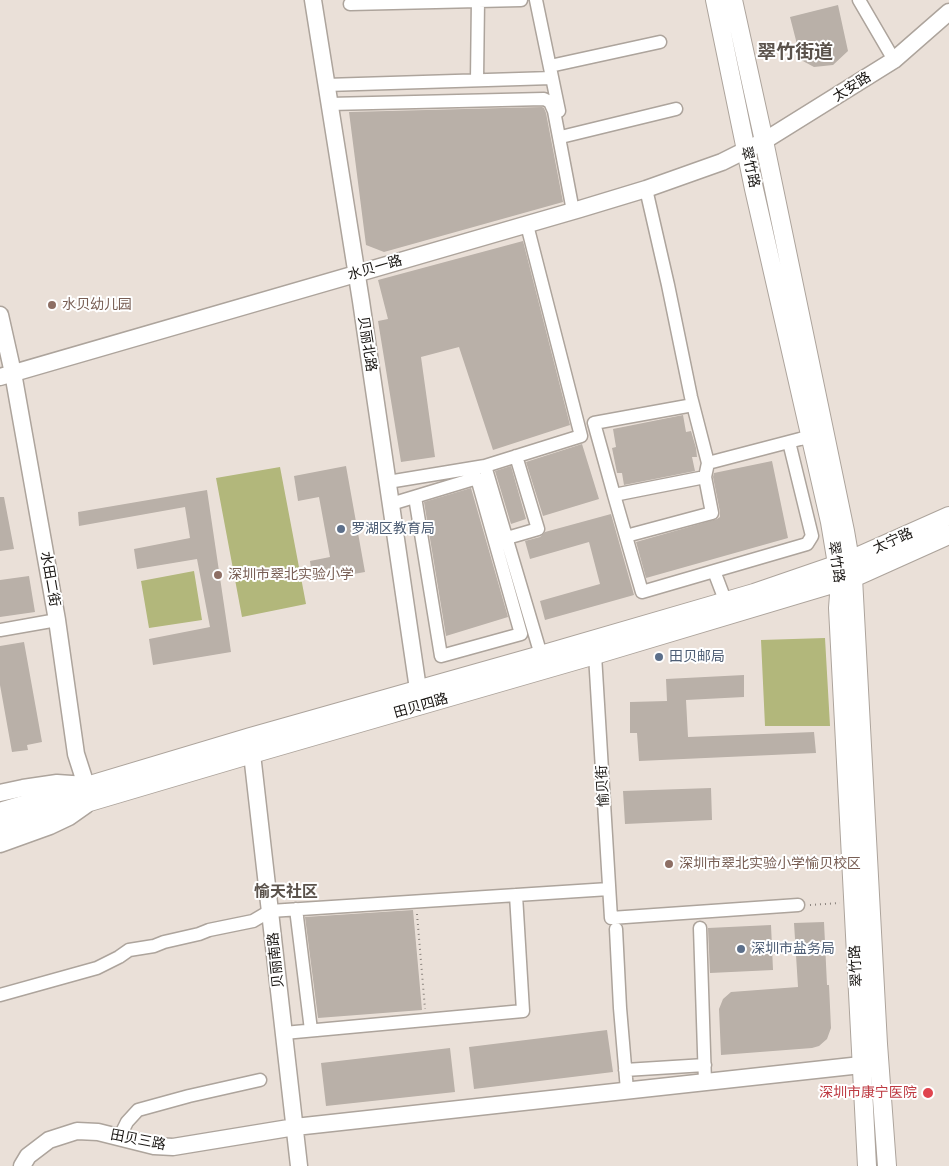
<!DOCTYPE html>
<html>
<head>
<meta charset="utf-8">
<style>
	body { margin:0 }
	canvas { display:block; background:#eae0d8 }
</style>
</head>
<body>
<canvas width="949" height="1166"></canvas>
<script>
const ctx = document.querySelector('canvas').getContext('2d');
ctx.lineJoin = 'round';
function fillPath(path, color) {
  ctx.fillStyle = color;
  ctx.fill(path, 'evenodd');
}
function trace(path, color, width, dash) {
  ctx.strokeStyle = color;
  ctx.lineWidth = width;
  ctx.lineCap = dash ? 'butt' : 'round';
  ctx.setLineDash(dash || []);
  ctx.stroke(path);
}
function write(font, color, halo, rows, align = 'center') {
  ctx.font = font + ' Montserrat,"Noto Sans SC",sans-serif';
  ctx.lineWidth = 4;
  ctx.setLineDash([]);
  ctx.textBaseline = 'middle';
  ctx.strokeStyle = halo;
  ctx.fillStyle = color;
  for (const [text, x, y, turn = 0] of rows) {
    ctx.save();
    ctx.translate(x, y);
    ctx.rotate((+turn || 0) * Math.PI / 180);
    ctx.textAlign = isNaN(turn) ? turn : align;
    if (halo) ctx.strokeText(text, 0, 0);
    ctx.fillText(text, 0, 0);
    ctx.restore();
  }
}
fillPath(new Path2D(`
	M280,467L306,604L242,617L216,478Z
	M194,571L202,620L149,628L141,581Z
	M825,638L830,726H765L761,640Z`), '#b2b77b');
fillPath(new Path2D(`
	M838,5L848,51L833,65L814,67L801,60L790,17Z
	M542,107L544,108L546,113L563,202L384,252L366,245L349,112Z
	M523,241L570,425L493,450L459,347L421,357L435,457L401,462L378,321L388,319L378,280Z
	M683,415L686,432L691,431L696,448L697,457H692L695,471L624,485L622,473H617L612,448L616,447L613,429Z
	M582,444L599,499L543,516L526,462Z
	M772,461L788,538L646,578L636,542L717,519L720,517V512L713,477L714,473Z
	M346,466L365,572L313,581L310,561L330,557L319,497L298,501L294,476Z
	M511,466L526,519L511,524L495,471Z
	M471,488L508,617L446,636L424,502Z
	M207,490L231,652L153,665L149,639L210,627L197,559L137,569L134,549L190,538L185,507L79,526L78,512Z
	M0,497H4L14,549L0,551Z
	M611,514L634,595L545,620L540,601L600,584L589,542L530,559L525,541L540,537L545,532Z
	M29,576L35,612L0,617V580Z
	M24,642L42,742L27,745L28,750L12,752L0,685V646Z
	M744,675V697L686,700L688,737L814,732L816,753L639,761L637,733H630V702L667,701L666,679Z
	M711,788L712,820L625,824L623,791Z
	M413,910L422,1010L318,1018L305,917Z
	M824,922L827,985H829L831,1028L827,1039L819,1046L812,1048L721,1055L719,1009L723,999L731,992L798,987L794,923Z
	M771,925L773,970L710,973L708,928Z
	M607,1030L613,1072L474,1089L469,1047Z
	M450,1048L455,1092L326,1106L321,1063Z`), '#b9b0a8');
const minor = new Path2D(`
	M536,0L559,111
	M859,0L894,60
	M350,4L521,0
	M550,66L660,42
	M477,80L478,0
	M326,85L552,78
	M329,104L544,99L550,102L554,111L573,211
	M565,136L676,109
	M646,189L668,285L691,397L708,463
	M789,442L812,536L807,544L642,592L614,495L705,477L708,463L800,439L810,437
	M485,466L541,655
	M388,482L485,466L581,436L527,225
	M614,495L594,423L693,405
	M391,504L477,478L521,634L441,656L415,497
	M626,536L712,513L705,477
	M507,538L538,529L516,456
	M714,571L725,600
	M0,630L57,620
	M595,655L611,918L798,905
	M296,909L311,1030
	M700,928L705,1082
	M616,929L620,1008L627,1090
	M0,995L97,968L119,957L129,950L154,946L164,942L199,934L209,930L253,921L270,911L609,889
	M284,1033L523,1011L516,895
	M625,1070L705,1065
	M119,1138L127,1122L138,1110L189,1096L260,1080`);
const tertiary = new Path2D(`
	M313,0L361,301L418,689
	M0,315L13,373L57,620L76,754L86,785L57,783L23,788L0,793
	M0,377L580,209L646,189L722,162L764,141L894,60L949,12
	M252,754L299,1166
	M0,844L50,826L69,817L86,805
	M22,1166L28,1156L49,1140L77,1131L98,1132L154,1146L173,1147L295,1127L861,1065`);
const secondary = new Path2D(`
	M715,0L754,189L830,522L840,582L838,608L867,1166
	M733,0L764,141L845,531L853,578L878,1044L887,1166
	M0,812L250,737L541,655L754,593L850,560L949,516
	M0,828L49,814L252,754L595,655L853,578L949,535`);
trace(minor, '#ada49c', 15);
trace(tertiary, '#ada49c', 19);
trace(secondary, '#ada49c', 20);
trace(new Path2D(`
	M810,905L840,903
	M417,914L425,1009`), '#8b847e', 2, [1, 4]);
trace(minor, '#fff', 12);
trace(tertiary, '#fff', 16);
trace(secondary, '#fff', 18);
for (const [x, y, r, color] of [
	[52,305,5,"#8d6e63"],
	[341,529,5,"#5c6f8a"],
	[218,575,5,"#8d6e63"],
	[659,657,5,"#5c6f8a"],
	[669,864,5,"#8d6e63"],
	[741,949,5,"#5c6f8a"],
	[928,1093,6,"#e0444e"]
]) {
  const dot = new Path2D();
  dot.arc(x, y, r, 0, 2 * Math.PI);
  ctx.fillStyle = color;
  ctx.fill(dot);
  trace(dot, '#fff', 2);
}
write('14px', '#191613', '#fff', [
	["太安路",852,87,-32],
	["翠竹路",750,167,78],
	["水贝一路",375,268,-16],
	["贝丽北路",367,344,81],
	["太宁路",893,541,-24],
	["翠竹路",836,562,82],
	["水田二街",50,579,80],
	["田贝四路",421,706,-16],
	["愉贝街",603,786,-93],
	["贝丽南路",276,960,-96],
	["翠竹路",856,966,-93],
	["田贝三路",138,1140,11]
]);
write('14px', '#785e54', '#fff', [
	["水贝幼儿园",62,305],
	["深圳市翠北实验小学",228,575],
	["深圳市翠北实验小学愉贝校区",679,864]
], 'left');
write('14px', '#4e5e75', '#fff', [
	["罗湖区教育局",351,529],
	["田贝邮局",669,657],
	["深圳市盐务局",751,949]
], 'left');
write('14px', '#be3a42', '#fff', [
	["深圳市康宁医院",917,1093]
], 'right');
write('bold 16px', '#5a524b', '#fff', [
	["愉天社区",286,892]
]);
write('bold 19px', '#5a524b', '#fff', [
	["翠竹街道",795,52]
]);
</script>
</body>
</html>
